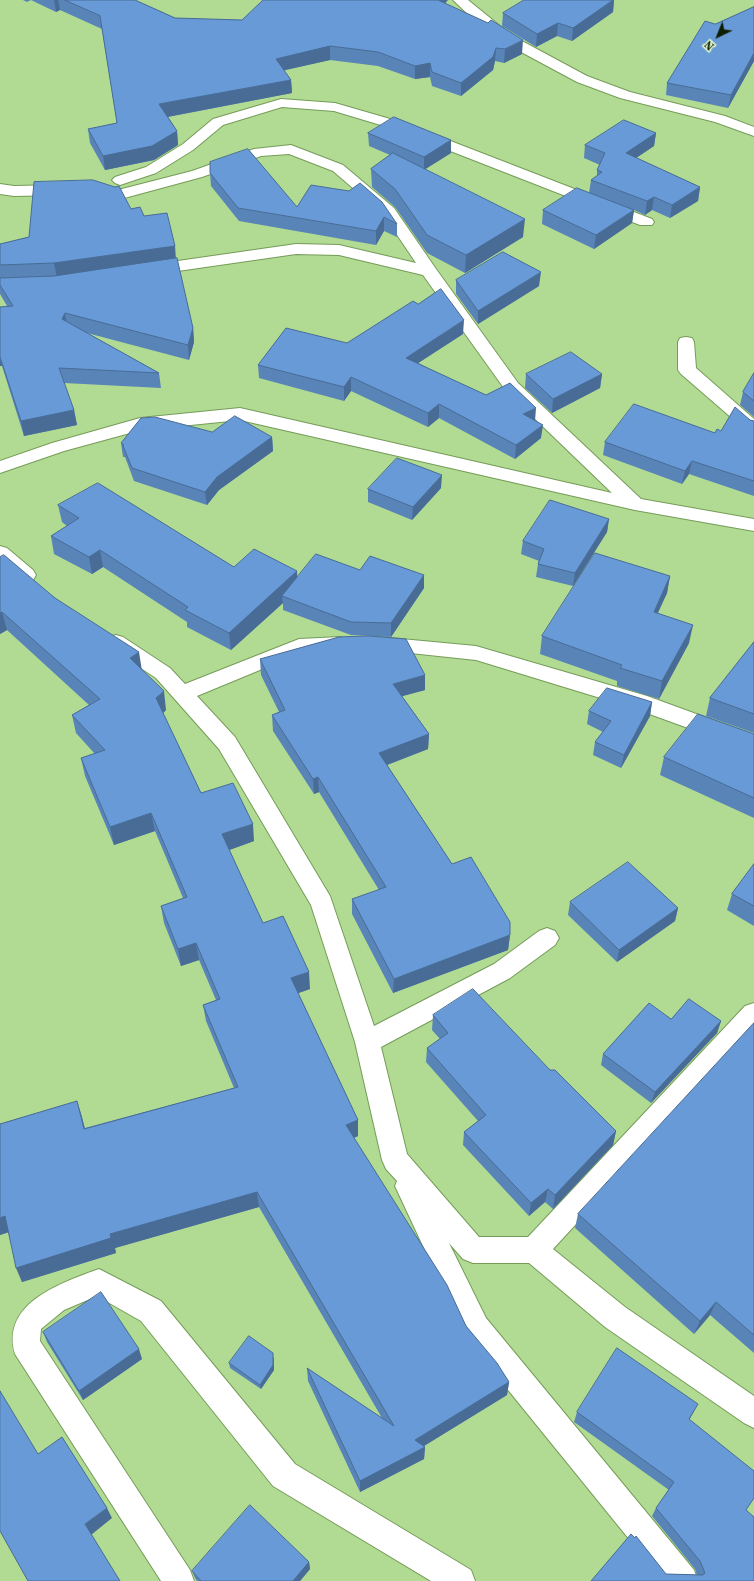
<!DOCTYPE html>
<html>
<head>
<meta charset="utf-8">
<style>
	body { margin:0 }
	#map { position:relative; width:754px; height:1581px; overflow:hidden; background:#b1db93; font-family:"Source Serif 4",serif }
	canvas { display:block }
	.north { position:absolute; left:698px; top:16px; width:40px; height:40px; -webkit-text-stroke:3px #dff5d1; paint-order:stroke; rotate:223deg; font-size:11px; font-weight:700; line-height:16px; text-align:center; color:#0f1e03 }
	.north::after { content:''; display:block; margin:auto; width:14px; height:18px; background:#0f1e03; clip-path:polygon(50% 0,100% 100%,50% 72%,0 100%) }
</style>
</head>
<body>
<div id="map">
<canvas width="754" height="1581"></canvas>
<div class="north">N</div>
</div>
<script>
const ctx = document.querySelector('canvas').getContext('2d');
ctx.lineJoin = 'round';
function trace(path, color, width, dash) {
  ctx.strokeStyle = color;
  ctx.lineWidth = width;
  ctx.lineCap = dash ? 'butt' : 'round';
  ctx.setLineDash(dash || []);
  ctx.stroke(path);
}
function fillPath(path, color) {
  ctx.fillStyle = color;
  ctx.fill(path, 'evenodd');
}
const minor = new Path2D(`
	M453,0H468L500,26L520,40L587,76L630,92L725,116L754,127V136L715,122L620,98L577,82L510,46L472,18Z
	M281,99L335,103L404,123L652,219L654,222L652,225H640L394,129L334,111L282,107L223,125L193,150L156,173L120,185L115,183L112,180L115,177L146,167L183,144L213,119Z
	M291,145L343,165L394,208L436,269L518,383L641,499L754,519V531L635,510L240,420L141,430L64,451L0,473V461L52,443L140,418L240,408L612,493L506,391L423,275L339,255L296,254L150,275L144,273L142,270L144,267L150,265L296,244L339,245L416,263L383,214L333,171L289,154L261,156L202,177L117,200L91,191L88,188L91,185L96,183L118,190L192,171L254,149Z
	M0,184L14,186L63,185L68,187L71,190L68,193L63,195L14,196L0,194Z
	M686,337L692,338L694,342L696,368L754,419V434L748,432L681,374L678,370V342L680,338Z
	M0,546L7,548L33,570L36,575L33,580C19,584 10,572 0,563Z
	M116,635L123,637L170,668L185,684L299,639L340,637L347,639L350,644L347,649L340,651L301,653L197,696L235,737L330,896L374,1026L494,964L539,931L547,928L555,931L559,938L555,945L510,978L381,1047L407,1154L479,1237H528L745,1006L754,1003V1031L553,1249L625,1307L754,1396V1428L744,1423L605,1327L529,1263H473L463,1259L449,1243L486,1318L694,1570L698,1581H663L466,1338L395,1186L397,1181L386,1169L382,1160L355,1042L311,905L219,749L156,678L109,647L106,642L109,637Z
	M380,637L476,646L647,696L754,735V752L633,708L476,660L373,649L370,644L373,639Z
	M99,1269L161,1301L295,1464L471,1570L475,1581H431L273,1486L141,1321L97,1296L64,1310L41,1329L40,1341L190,1570L194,1581H161L15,1354C0,1302 64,1282 99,1269Z`);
trace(minor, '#759c58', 2);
fillPath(minor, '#fff');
fillPath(new Path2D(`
	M23,0H135L175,18L242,20L445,3L522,54L504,63L495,61L493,70L461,96L432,86L430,77L415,79L378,66L330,60L284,70L291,80L292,93L168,117L177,131L178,145L154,160L105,170L90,143L88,129L117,123L102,29L60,10L56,12L31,0L27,2Z
	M614,0L613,12L572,41L557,36L536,47L502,26L503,13Z
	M754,7V61L728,108L666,95L667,83L715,24Z
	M368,133L451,140V153L425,169L523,237L465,273L427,253L395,207L372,187L371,169L390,155L369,146Z
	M656,133L654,146L636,158L700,187L698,201L670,218L652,210L645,215L634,210L632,223L594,249L542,224L543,210L589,193L591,180L597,176V170L600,165L584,158L585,145Z
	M210,173L297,207L349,191L397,224V237L384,231L376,245L239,221L211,186Z
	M131,209L144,216L176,258L193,328L194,342L189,360L87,333L159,373L161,388L64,383L74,410L77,425L24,436L2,366H0V307L7,306L0,294V244L29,237Z
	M456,280L539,286L478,324L456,294Z
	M463,334L418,363L535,421L541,438L515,459L439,418L428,427L351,391L344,401L259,378L258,365L347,343Z
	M754,373V417L740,405L743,392Z
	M526,374H602L600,388L552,413L525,388Z
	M750,420L754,421V496L689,474L682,484L603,455L605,442L715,433Z
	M212,432L272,437L273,451L219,490L207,505L134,481L125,457H123L121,443Z
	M441,488L412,520L368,502V489Z
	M58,505L234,567L297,571V577L360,570L424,575V588L391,637L351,635L283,610V603L231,650L187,627V622L103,567L92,574L54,554L51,536L67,526L62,522Z
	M609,519L607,532L573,586L536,577L538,564L539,561L521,554L523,541Z
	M0,557L55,598L142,669L166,710L163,713L201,793L254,841L229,850L263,923L310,989L298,993L358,1120V1136L354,1138L466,1326L509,1382L507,1395L424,1446L425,1447L424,1459L360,1492L308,1381L307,1368L382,1418L259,1207L115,1248L116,1253L22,1282L9,1232L0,1235V1124L77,1101L85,1128L234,1088L206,1021L203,1005L216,1000L199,960L181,966L164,923L161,906L183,898L155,831L114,845L85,776L81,758L95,754L76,733L72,715L89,705L7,630L0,634Z
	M670,576L667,593L658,613L689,643L659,699L617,686V681L540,654L542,636Z
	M754,642V733L706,716L710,698Z
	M260,659L425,690L402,696L429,734L428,749L387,765L452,864L510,935L508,950L393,993L352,914V899L379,890L319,792L314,794L273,731L272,715L279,712L261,675Z
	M652,702L650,716L621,768L593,755L595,742L603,732L587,724L589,711Z
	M754,734V818L660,775L664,757Z
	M754,864V926L727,910L732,894Z
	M570,902L678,908L675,921L617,962L568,915Z
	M433,1015L550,1070L616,1131L613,1145L553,1209L545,1202L529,1216L463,1145L464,1132L478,1121L426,1062L427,1048L440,1039L432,1030Z
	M671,1019L721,1021L717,1033L651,1103L601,1065L603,1054Z
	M754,1023V1353L710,1315L694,1334L575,1228L578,1214Z
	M43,1332L142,1359L83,1400L47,1342Z
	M274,1358V1370L261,1389L230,1368L229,1363Z
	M577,1412L693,1413L689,1419L746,1510L754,1581L666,1574L697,1575L695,1569L652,1516L656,1508L669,1490L574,1422Z
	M309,1562L310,1569L300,1581H197L195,1578L192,1571Z`), '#5984b8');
fillPath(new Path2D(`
	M54,0H58L60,10L56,12Z
	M437,0H448L437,13Z
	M614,0L613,12L572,41L573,28Z
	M558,23L557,36L536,47L537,34Z
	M523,40L522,54L504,63L505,49Z
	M330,46V60L277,72L276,59Z
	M496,48L495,61L493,70L461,96V83Z
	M754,53V61L728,108L731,95Z
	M430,63V77L415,79V66Z
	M291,80L292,93L161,118L159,104Z
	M177,131L178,145L154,160L105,170L103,156Z
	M656,133L654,146L624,166L626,153Z
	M451,140V153L424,170V157Z
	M700,187L698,201L670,218L672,205Z
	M654,197L652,210L645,215L647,201Z
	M634,210L632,223L594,249L596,235Z
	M384,217V231L376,245V231Z
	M525,219L523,237L465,273L466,255Z
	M175,246L176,260L57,278L54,263Z
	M541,272L539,286L478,324V311Z
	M65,313L67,328L62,319Z
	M464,320L463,334L406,371V358Z
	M193,328L194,342L189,360L188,345Z
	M0,359L2,366H0Z
	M602,374L600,388L552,413L553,399Z
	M351,377V391L344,401V387Z
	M439,404V418L428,427V413Z
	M536,408L535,421L523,414Z
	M74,410L77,425L24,436L21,421Z
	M543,425L541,438L515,459L516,445Z
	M272,437L273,451L219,490L207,505L205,492L217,477Z
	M692,461L689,474L682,484L685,471Z
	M442,475L441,488L412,520L413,507Z
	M609,519L607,532L573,586L575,573Z
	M100,550L103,567L92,574L89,557Z
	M297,571L298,589L282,596L283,603L231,650L229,633Z
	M424,575V588L391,637V623Z
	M670,576L667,593L650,629L654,612Z
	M2,612L7,630L0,634V613Z
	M693,625L689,643L659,699L662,681Z
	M139,652L142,671L130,658Z
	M425,675V690L392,699L393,684Z
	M164,691L166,710L159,717L156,698Z
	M652,702L650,716L621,768L624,755Z
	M429,734L428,749L379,768V753Z
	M318,777L319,792L314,794L313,779Z
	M151,813L155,831L114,845L110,827Z
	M253,824L254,841L224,852L222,834Z
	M678,908L675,921L617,962L619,950Z
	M510,935L508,950L393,993L394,979Z
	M196,943L199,960L181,966L178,949Z
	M309,972L310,989L293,995L291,978Z
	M721,1021L717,1033L651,1103L655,1092Z
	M77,1101L82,1117L88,1144L84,1129Z
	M358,1120V1136L346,1141V1125Z
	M616,1131L613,1145L553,1209L555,1195Z
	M548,1189L545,1202L529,1216L531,1203Z
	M257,1192L259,1207L115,1248L116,1253L22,1282L16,1268L110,1234Z
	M5,1216L12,1231L0,1235V1218Z
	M716,1302L710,1315L694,1334L700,1321Z
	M139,1349L142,1359L83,1400L79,1391Z
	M273,1353L274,1370L261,1389L260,1385Z
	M509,1382L507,1395L414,1452L415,1440Z
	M698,1404L693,1413L684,1429L689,1419Z
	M425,1447L424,1459L360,1492V1481Z
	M107,1508L112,1518L91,1535L85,1524Z
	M309,1562L310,1569L300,1581H293Z`), '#486c96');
const building = new Path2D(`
	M65,0H135L175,18L242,20L263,0H438L488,23L491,20L523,40L505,49L496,48L493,57L461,83L432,72L430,63L415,66L378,52L330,46L276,59L291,80L159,104L177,131L152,146L103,156L88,129L117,123L100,16Z
	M524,0H613L573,28L558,23L537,34L503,13Z
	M754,7V53L731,95L667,83L705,21L715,24Z
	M394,117L451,140L424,157L368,133Z
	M624,120L656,133L626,153L700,187L672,205L654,197L647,201L591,180L602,172L597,170L605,153L585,145Z
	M248,149L297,207L311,185L349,191L360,183L382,202L397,224L384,217L376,231L238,208L210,173V162Z
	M393,153L525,219L466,255L427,235L395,189L371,169Z
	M93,180L115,187L119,186L131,209L140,207L144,216L167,213L175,246L54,263L0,265V244L29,237L34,182Z
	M577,188L634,210L596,235L543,210Z
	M503,252L541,272L478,311L456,280Z
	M177,258L193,328L188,345L65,313L62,319L159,373L59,368L74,410L21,421L0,357V307L13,306L0,285V278L54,276Z
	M441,289L464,320L406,358L486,395L510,383L536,408L523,414L543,425L516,445L439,404L428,413L351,377L344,387L258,365L286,328L347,343L413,301L418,304Z
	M571,352L602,374L553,399L526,374Z
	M754,373V401L743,392Z
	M634,404L715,433L717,429L721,431L735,407L750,420L754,421V481L692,461L685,471L605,442Z
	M235,416L272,437L217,477L205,492L132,468L123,446L124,445L121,443L141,418L155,417L212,432Z
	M397,458L442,475L413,507L368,489Z
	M98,483L234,567L254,549L297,571L229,633L185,610L188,607L100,550L89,557L51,536L79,518L58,505Z
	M550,500L609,519L575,573L538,564L544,549L523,541Z
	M595,553L670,576L654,612L693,625L662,681L620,668L622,665L542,636Z
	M316,554L360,570L370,556L424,575L391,623L351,622L282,596Z
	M4,555L55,598L139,652L130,658L164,691L156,698L201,793L233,783L253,824L222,834L263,923L283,916L309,972L291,978L358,1120L346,1125L447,1285L466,1326L497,1363L509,1382L415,1440L425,1447L360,1481L307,1368L394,1426L257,1192L110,1234L111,1238L16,1268L5,1216L0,1218V1124L77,1101L84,1129L238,1087L203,1005L220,999L196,943L178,949L161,906L187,897L151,813L110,827L81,758L105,750L72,715L100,699L2,612L0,613V557Z
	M369,636L406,639L425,675L393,684L429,734L379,753L452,864L471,857L510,922V935L394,979L352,899L386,887L318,777L313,779L272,715L285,710L260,659L339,637Z
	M754,642V714L710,698Z
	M607,688L652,702L624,755L595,742L611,721L589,711Z
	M698,714L754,734V798L664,757Z
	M628,862L678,908L619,950L570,902Z
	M754,864V906L732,894Z
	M473,989L550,1070H555L616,1131L555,1195L548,1189L531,1203L464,1132L486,1115L427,1048L448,1033L433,1015Z
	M689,999L721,1021L655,1092L603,1054L649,1003L671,1019Z
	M754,1023V1335L716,1302L700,1321L578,1214Z
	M101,1292L139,1349L79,1391L43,1332Z
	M249,1336L273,1353V1365L260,1385L229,1363Z
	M617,1348L698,1404L689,1419L754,1471V1498L746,1510L754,1517V1581H591L631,1534L635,1538L636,1536L666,1574L703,1575L705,1573L700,1561L656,1508L674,1482L577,1412Z
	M0,1391L38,1454L62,1437L107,1508L85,1524L120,1581H28L0,1531Z
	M250,1505L309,1562L293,1581H201L192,1571Z`);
fillPath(building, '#679ad6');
trace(building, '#486c96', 1);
</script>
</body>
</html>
